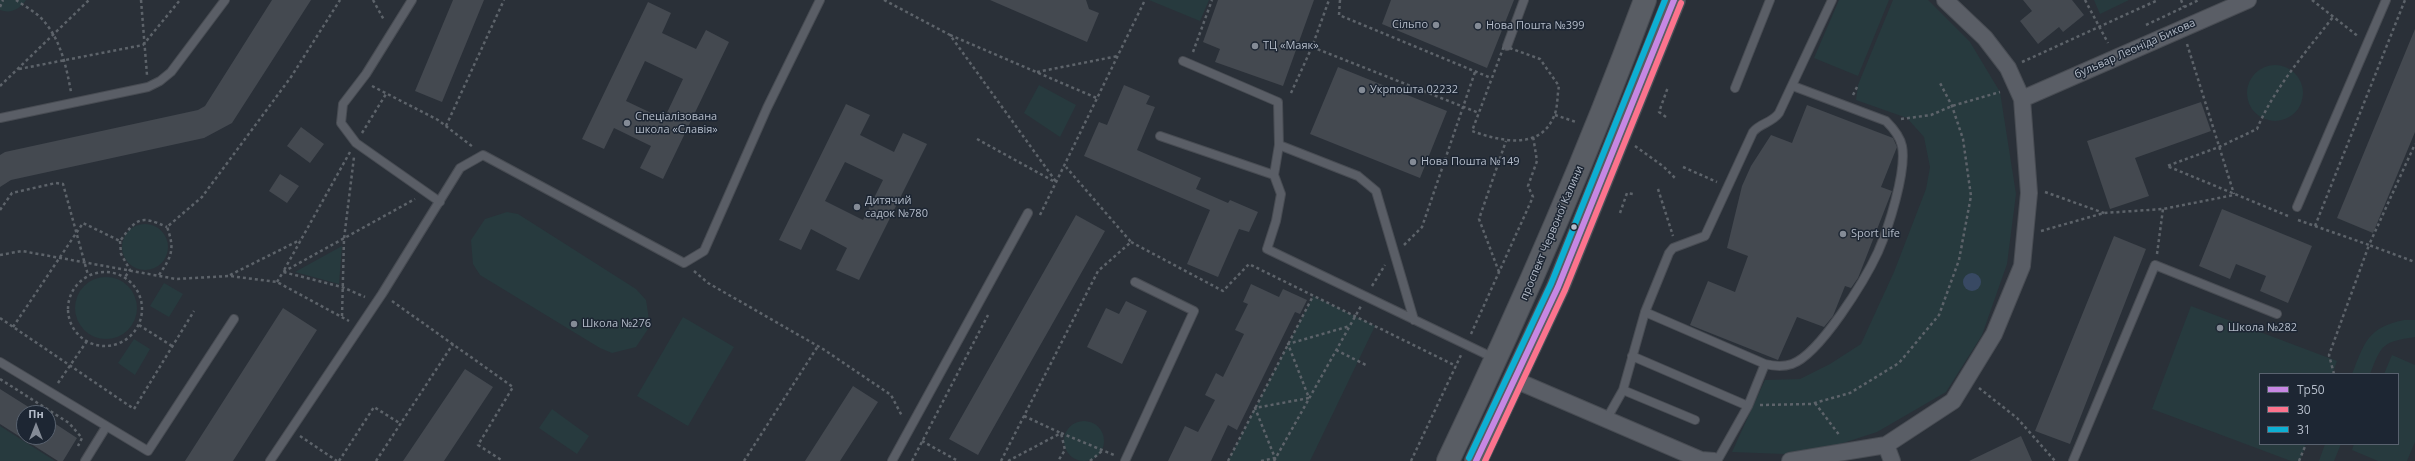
<!DOCTYPE html>
<html>
<head>
<meta charset="utf-8">
<style>
	body { margin:0 }
	#map { position:relative; width:2415px; height:461px; overflow:hidden; background:#2a3038; font-family:"Open Sans",sans-serif }
	canvas { display:block }
	.legend { position:absolute; left:2259px; top:373px; width:140px; height:72px; box-sizing:border-box; background:#1d2633; border:1px solid #59626f; margin:0; padding:5px 7px; list-style:none; font-size:12px; color:#b4bcc9 }
	.legend li { display:flex; align-items:center; gap:8px; height:20px }
	.legend b { width:20px; border:1px solid #59626f }
	.north { position:absolute; left:16px; top:405px; width:40px; height:40px; box-sizing:border-box; background:#1d2633; border:1px solid #59626f; border-radius:50%; rotate:0deg; font-size:11px; font-weight:700; line-height:16px; text-align:center; color:#b4bcc9 }
	.north::after { content:''; display:block; margin:auto; width:14px; height:18px; background:#848b96; clip-path:polygon(50% 0,100% 100%,50% 72%,0 100%) }
</style>
</head>
<body>
<div id="map">
<canvas width="2415" height="461"></canvas>
<ul class="legend">
<li><b style="height:5px;background:#c787e3"></b>Тр50</li>
<li><b style="height:5px;background:#fc738d"></b>30</li>
<li><b style="height:5px;background:#0dafd3"></b>31</li>
</ul>
<div class="north">Пн</div>
</div>
<script>
const ctx = document.querySelector('canvas').getContext('2d');
ctx.lineJoin = 'round';
function fillPath(path, color) {
  ctx.fillStyle = color;
  ctx.fill(path, 'evenodd');
}
function trace(path, color, width, dash) {
  ctx.strokeStyle = color;
  ctx.lineWidth = width;
  ctx.lineCap = dash ? 'butt' : 'round';
  ctx.setLineDash(dash || []);
  ctx.stroke(path);
}
function write(font, color, halo, rows, align = 'center') {
  ctx.font = font + ' "Open Sans",sans-serif';
  ctx.lineWidth = 3;
  ctx.setLineDash([]);
  ctx.textBaseline = 'middle';
  ctx.strokeStyle = halo;
  ctx.fillStyle = color;
  for (const [text, x, y, turn = 0] of rows) {
    ctx.save();
    ctx.translate(x, y);
    ctx.rotate((+turn || 0) * Math.PI / 180);
    ctx.textAlign = isNaN(turn) ? turn : align;
    if (halo) ctx.strokeText(text, 0, 0);
    ctx.fillText(text, 0, 0);
    ctx.restore();
  }
}
fillPath(new Path2D(`
	M0,0H26C20,9 11,14 0,10Z
	M1149,0H1209L1200,21Z
	M1839,0H1889L1858,76L1814,58Z
	M1893,0H1928L1970,42L2000,92L2016,194L2007,264L1982,335L1946,392L1877,432L1837,445L1784,454L1732,452L1765,380L1800,379L1830,364L1861,344L1894,272L1926,189L1930,167L1924,137L1907,118L1856,100L1858,85Z
	M2094,0H2129L2100,14Z
	M2247 93a28 28 0 1 1 56 0a28 28 0 1 1-56 0Z
	M1039,85L1076,105L1060,137L1024,113Z
	M507,212L518,214L636,289L646,300L650,326L636,347L612,353L600,348L480,275L473,264L471,240L485,219Z
	M122 247a23 23 0 1 1 46 0a23 23 0 1 1-46 0Z
	M342,246L339,284L295,272Z
	M75 308a31 31 0 1 1 62 0a31 31 0 1 1-62 0Z
	M164,283L183,294L169,317L150,306Z
	M1313,296L1375,326L1310,461H1228Z
	M2191,306L2337,361L2332,374H2260V444H2306L2300,461H2291L2152,409Z
	M683,317L734,347L688,426L637,396Z
	M2404,320H2415V337C2382,342 2382,344 2370,374H2352C2365,342 2367,328 2404,320Z
	M134,339L150,349L135,375L118,363Z
	M2392,355L2415,365V442L2407,461H2378L2352,450L2354,444H2398V374H2384Z
	M552,409L589,436L577,454L539,428Z
	M1064 441a20 20 0 1 1 40 0a20 20 0 1 1-40 0Z
	M0,426L55,461H0Z
	M2325,444H2341L2334,461H2319Z`), '#273a3e');
fillPath(new Path2D(`
	M1963 282a9 9 0 1 1 18 0a9 9 0 1 1-18 0Z`), '#384963');
fillPath(new Path2D(`
	M272,0H311L232,123L204,138L11,180L0,187V155L5,152L198,110L205,106Z
	M453,0H484L442,102L415,91Z
	M990,0H1086L1089,9L1099,13L1087,42Z
	M1218,0H1314L1283,86L1215,62L1220,49L1203,42Z
	M1391,0H1514L1487,68L1382,24Z
	M2023,0H2072L2084,15L2063,32L2059,27L2038,44L2020,21L2032,11Z
	M648,2L671,13L662,33L696,49L706,30L729,42L663,179L640,168L651,146L614,128L604,149L582,139ZM645,61L683,79L664,119L626,101Z
	M2415,29V132L2373,233L2337,218Z
	M1338,67L1447,111L1420,178L1310,134Z
	M1124,85L1150,96L1146,104L1155,107L1137,150L1201,178L1196,189L1228,203L1230,200L1258,212L1249,232L1239,229L1218,277L1187,264L1210,210L1084,156L1099,122L1107,125Z
	M2201,102L2211,131L2135,158L2149,196L2110,209L2087,141Z
	M846,104L870,115L860,135L894,152L903,133L927,144L859,280L836,270L847,248L811,229L801,250L779,240ZM845,162L883,180L863,220L825,201Z
	M1807,105L1893,138L1897,147L1881,187L1892,191L1858,278L1851,288L1845,286L1833,316L1824,327L1797,317L1778,360L1690,325L1708,281L1735,292L1748,256L1727,248L1742,186L1751,166L1771,135L1792,143Z
	M301,127L324,144L310,163L287,146Z
	M280,174L299,186L287,203L269,191Z
	M2222,209L2312,246L2288,303L2260,291L2266,276L2236,264L2230,279L2199,266Z
	M1076,215L1105,231L978,455L949,439Z
	M2114,236L2146,249L2070,444L2035,431Z
	M1251,284L1279,297L1283,289L1307,300L1300,314L1295,312L1237,430L1228,425L1211,461H1168L1185,426L1198,432L1215,400L1205,395L1216,373L1223,377L1244,334L1235,330L1248,304L1243,302Z
	M1126,301L1147,311L1122,364L1087,347L1106,308L1119,314Z
	M283,308L317,330L233,461H185Z
	M465,369L493,387L444,461H403Z
	M853,386L878,402L860,430L840,461H805Z
	M0,389L38,413H24V437H48V419L77,438L63,461H58L0,424Z
	M2021,436L2032,461H1969Z`), '#444950');
const service = new Path2D(`
	M412,0L366,74L343,104L341,123L356,143L440,202
	M1507,46L1524,0
	M1183,61L1278,102L1279,145L1274,175L1281,194L1276,221L1267,249L1496,359
	M1735,88L1770,0
	M0,118L148,87L160,81L171,72L225,0
	M1160,136L1274,175
	M1279,145L1358,176L1376,191L1414,320
	M2297,207L2386,0
	M1645,312L1765,364C1773,366 1783,367 1792,364C1820,354 1865,280 1878,252C1888,229 1907,171 1902,146C1900,136 1893,128 1886,121L1793,86
	M1632,356L1748,406
	M0,362L148,451L234,319
	M1623,390L1695,420
	M1606,420L1623,390L1645,312L1669,253L1673,248L1705,236L1753,132C1760,123 1772,123 1779,113L1832,0
	M85,461L106,427
	M270,461L382,294L460,168L483,155L684,263L704,251L767,108L820,0
	M892,461L1028,213
	M1125,461L1194,311L1135,282
	M1717,461L1748,406L1765,364
	M2073,461L2155,265L2277,314`);
const minor = new Path2D(`
	M2022,99L2248,0
	M1515,380L1701,460L1714,461
	M1886,445L1892,461
	M1790,461L1886,445L1953,401L1994,334L2022,266L2029,193L2022,99L2008,68L1985,38L1945,0`);
const secondary = new Path2D(`
	M1448,461C1520,310 1587,157 1645,0
	M1476,461L1558,287L1674,0`);
trace(service, '#484c53', 10);
trace(minor, '#484c53', 18);
trace(secondary, '#484c53', 24);
trace(new Path2D(`
	M16,0C23,5 32,10 39,16C60,36 66,65 71,92
	M141,0L147,75
	M373,0L384,20
	M884,0L950,35L1057,183
	M1340,0L1339,15L1491,78
	M2085,0L2108,43
	M2181,0L2184,7
	M2312,0L2359,37
	M0,7L3,0
	M2146,25L2199,0
	M950,35L1099,99
	M2187,44L2234,194
	M1504,46L1540,59L1559,86C1557,95 1558,108 1554,116C1540,151 1500,141 1472,131Z
	M1312,47L1479,113
	M1193,52L1212,0
	M2022,62L2158,0
	M19,69L143,45L180,0
	M1037,72L1118,56
	M0,86L89,0
	M372,86L438,120L473,147
	M1291,93L1312,47L1329,0
	M1853,95L1858,85
	M1555,115L1576,122
	M1666,117L1659,112L1668,87
	M1901,119L1931,115L1952,106L2000,92
	M446,126L504,0
	M362,133L386,94
	M977,139L1055,182
	M1635,146L1664,167L1675,178
	M350,152L283,272L342,287L365,297
	M1683,167L1717,182
	M1658,189L1673,236
	M2045,192L2104,213
	M0,210L12,193L56,183L63,184L88,275
	M1620,213L1627,193L1633,194
	M1040,215L1145,0
	M2288,216L2167,166L2219,147L2257,129C2274,88 2306,52 2333,17
	M2298,220L2369,245L2415,144
	M2315,226L2405,0
	M2041,231L2104,213L2163,209L2234,195
	M120,241L121,254L130,270L125,277
	M1131,242L1223,291L1249,264L1456,366
	M1404,245L1422,227L1475,72
	M2157,254L2163,209
	M0,255L22,251L176,279L230,276L277,282L349,321
	M694,271L708,283L823,349L891,395L902,416
	M1499,272L1479,219L1506,141
	M68 309a37 37 0 1 1 74 0a37 37 0 1 1-74 0Z
	M159,275C172,256 175,249 167,227L202,197L291,77L340,0
	M230,275L300,240
	M277,282L283,272L415,199
	M1372,286L1385,265
	M392,301L513,387L478,445L503,461
	M342,316L344,239L354,157
	M0,318L134,409L194,311
	M139,325L172,346
	M13,327L83,223L120,241C137,218 140,215 167,227
	M1471,334L1533,197L1528,186L1537,161L1533,136
	M1336,350L1368,366
	M2334,374L2329,355L2369,245L2415,262
	M0,379L69,423L82,438L78,446
	M58,383L87,341
	M1979,388L2017,418L2055,461
	M1815,403L1840,436
	M1760,405L1811,404L1850,393L1899,363L1939,315L1959,260L1971,196L1963,139L1952,106L1939,81
	M1024,416L1061,433L1065,450L1058,461
	M300,436L337,461
	M922,441L958,461
	M339,461L374,407L401,424
	M376,461L453,344
	M744,461L818,346
	M912,461L988,315
	M1001,461L1098,271L1131,242L1066,167
	M1008,461L1061,433L1114,455
	M1090,461L1102,451
	M1228,461L1313,296
	M1261,461L1275,458L1255,408L1309,398L1288,344L1350,326
	M1274,461L1361,306
	M1411,461L1461,355
	M2299,461L2306,444`), '#5d636a', 2.5, [3, 3]);
trace(service, '#5a5e66', 8);
trace(minor, '#5a5e66', 16);
trace(secondary, '#595d64', 22);
trace(new Path2D(`
	M1476,461L1558,287L1674,0`), '#c787e3', 6);
trace(new Path2D(`
	M1485,461L1565,290L1681,3`), '#fc738d', 6);
trace(new Path2D(`
	M1469,458L1551,284L1665,0`), '#0dafd3', 6);
for (const [x, y, r, color] of [
	[1436,25,4,"#848b96"],
	[1478,26,4,"#848b96"],
	[1255,46,4,"#848b96"],
	[1362,90,4,"#848b96"],
	[627,123,4,"#848b96"],
	[1413,162,4,"#848b96"],
	[857,207,4,"#848b96"],
	[1574,227,3.5,"#b4bcc9"],
	[1843,234,4,"#848b96"],
	[574,324,4,"#848b96"],
	[2220,328,4,"#848b96"]
]) {
  const dot = new Path2D();
  dot.arc(x, y, r, 0, 2 * Math.PI);
  ctx.fillStyle = color;
  ctx.fill(dot);
  trace(dot, '#1d2633', 1.5);
}
write('11px', '#b4bcc9', '#1d2633', [
	["Сільпо",1428,25,"right"],
	["Нова Пошта №399",1486,26],
	["ТЦ «Маяк»",1263,46],
	["Укрпошта 02232",1370,90],
	["Спеціалізована",635,117],
	["школа «Славія»",635,130],
	["Нова Пошта №149",1421,162],
	["Дитячий",865,201],
	["садок №780",865,214],
	["Sport Life",1851,234],
	["Школа №276",582,324],
	["Школа №282",2228,328]
], 'left');
write('11px', '#b4bcc9', '#1d2633', [
	["бульвар Леоніда Бикова",2135,49,-24],
	["проспект Червоної Калини",1552,233,-67]
]);
</script>
</body>
</html>
